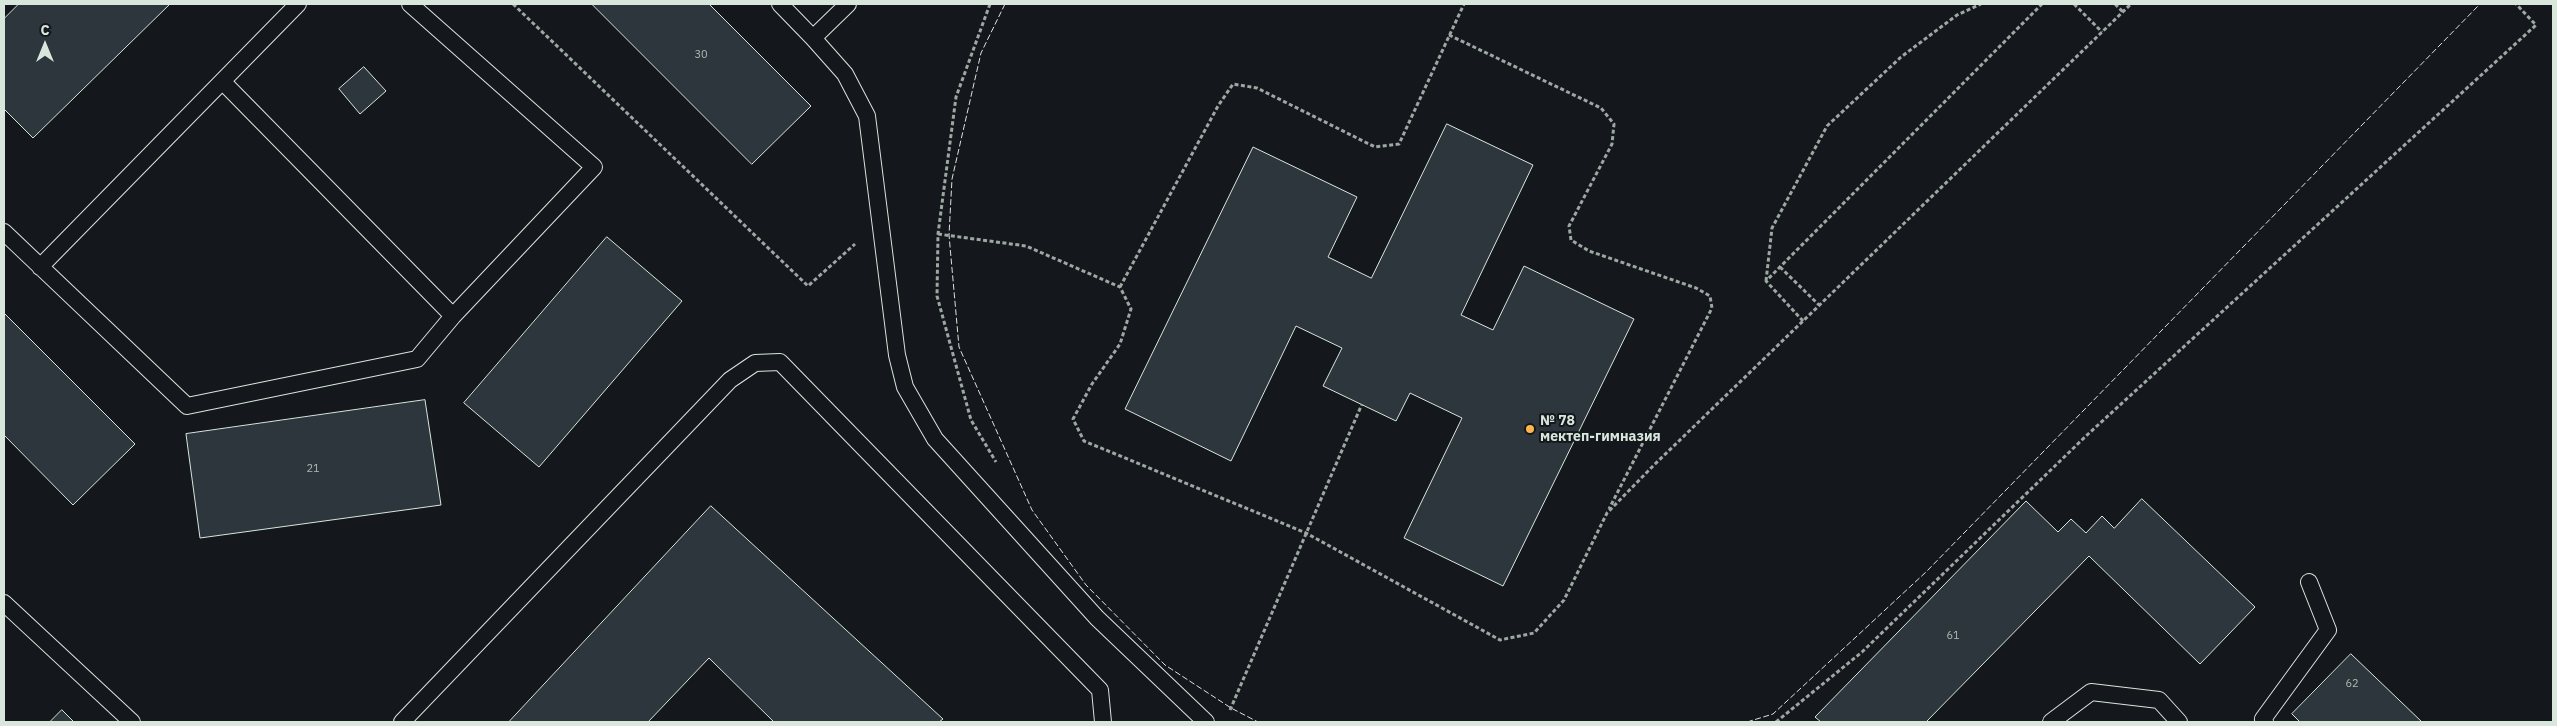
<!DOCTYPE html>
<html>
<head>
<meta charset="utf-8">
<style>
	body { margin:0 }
	#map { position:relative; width:2557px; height:726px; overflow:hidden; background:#14181c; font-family:"IBM Plex Sans",sans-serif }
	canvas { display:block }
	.frame { position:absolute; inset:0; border:5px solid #d8e6dc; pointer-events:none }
	.north { position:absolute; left:20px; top:20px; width:50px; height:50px; -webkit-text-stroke:4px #14181c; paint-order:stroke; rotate:0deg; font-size:14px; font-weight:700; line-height:20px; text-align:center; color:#d8e6dc }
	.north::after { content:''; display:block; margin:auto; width:18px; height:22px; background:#d8e6dc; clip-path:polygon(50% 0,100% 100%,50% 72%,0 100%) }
</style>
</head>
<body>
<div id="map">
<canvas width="2557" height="726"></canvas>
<div class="frame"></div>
<div class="north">С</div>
</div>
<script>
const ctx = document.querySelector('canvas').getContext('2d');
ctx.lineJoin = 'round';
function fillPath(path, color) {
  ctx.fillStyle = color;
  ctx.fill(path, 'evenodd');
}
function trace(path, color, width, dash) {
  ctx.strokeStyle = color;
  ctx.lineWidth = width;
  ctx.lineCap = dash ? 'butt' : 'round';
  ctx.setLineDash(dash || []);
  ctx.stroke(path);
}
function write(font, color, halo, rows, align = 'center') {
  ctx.font = font + ' "IBM Plex Sans",sans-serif';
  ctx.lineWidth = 4;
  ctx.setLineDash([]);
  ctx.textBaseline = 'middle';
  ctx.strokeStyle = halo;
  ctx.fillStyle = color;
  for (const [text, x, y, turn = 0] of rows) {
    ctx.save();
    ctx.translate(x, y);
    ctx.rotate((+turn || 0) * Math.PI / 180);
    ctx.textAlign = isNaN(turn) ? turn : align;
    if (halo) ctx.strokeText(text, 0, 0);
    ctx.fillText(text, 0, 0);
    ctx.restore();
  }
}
const building = new Path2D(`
	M19,4H170L33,138L4,109V19Z
	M592,4H709L811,106L752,164Z
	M364,67L386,91L360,114L339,89Z
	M1447,124L1533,165L1461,315L1493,330L1524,266L1634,319L1503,586L1404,538L1462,418L1410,393L1396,421L1323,386L1342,348L1296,326L1231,461L1125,409L1253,147L1357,197L1328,257L1371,278Z
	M607,237L682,301L539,467L464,403Z
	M4,313L135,444L73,505L4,435Z
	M425,400L441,505L200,538L186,434Z
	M2142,499L2255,607L2200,664L2089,556L1926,722H1821L1815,717L2026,501L2058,532L2071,519L2086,533L2102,516L2114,528Z
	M711,506L943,719L939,722H774L709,658L648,722H509Z
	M2351,654L2422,722H2300L2292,714Z
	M62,710L74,722H50Z`);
fillPath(building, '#2c363c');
trace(building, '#d8e6dc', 1);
const lane = new Path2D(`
	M780,4L813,38L848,4
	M813,38L845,74L867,116L897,355L905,387L935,439L1097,618L1206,722
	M223,82L453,316
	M4,232L187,406L417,359L453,316L594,167L410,4
	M40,267L298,4
	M4,603L132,722
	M402,722L730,380L755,363L780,362L1100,690L1103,722
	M2051,722L2091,692L2159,700L2179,722
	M2265,722L2263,719L2328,630L2309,582`);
trace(lane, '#d8e6dc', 18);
trace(new Path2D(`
	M513,4L808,286L855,244
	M990,4L956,97L938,234L937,296L971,420L996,462
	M2074,4L2102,32
	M2115,4L2123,12
	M1449,35L1601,108L1614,124L1612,144L1569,226L1571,240L1589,251L1696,288L1710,296L1712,308L1609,509
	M938,234L1026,246L1120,287L1131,309L1120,344L1092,384L1073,419L1084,441L1306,533L1500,640L1534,633L1564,600L1607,513L1654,465L2131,4
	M1780,267L1819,305
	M1766,281L1772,228L1827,126L1901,57L1957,15L1981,4
	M1120,287L1218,106L1233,84L1257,88L1375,147L1399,144L1464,4
	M1803,321L1766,281L2042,4
	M1230,710L1362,404
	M1776,722L1862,652L2086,436L2536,25L2516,4`), '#9da8a2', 3, [4, 2.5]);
trace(lane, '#14181c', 16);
trace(new Path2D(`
	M1005,4L981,53L952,179L949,235L959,347L1032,510L1086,585L1165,665L1231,708L1258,722
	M1747,722L1773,714L1926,572L2480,4`), '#d8e6dc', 1, [6, 2.5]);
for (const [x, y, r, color] of [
	[1530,429,5,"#ffb74d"]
]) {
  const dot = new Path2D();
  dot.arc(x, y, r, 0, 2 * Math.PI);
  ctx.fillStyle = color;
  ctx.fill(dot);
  trace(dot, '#14181c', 2);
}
write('11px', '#adbab4', null, [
	["30",701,55],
	["21",313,469],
	["61",1953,636],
	["62",2352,684]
]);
write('bold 14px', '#d8e6dc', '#14181c', [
	["№ 78",1540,421],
	["мектеп-гимназия",1540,437]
], 'left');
</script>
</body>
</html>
